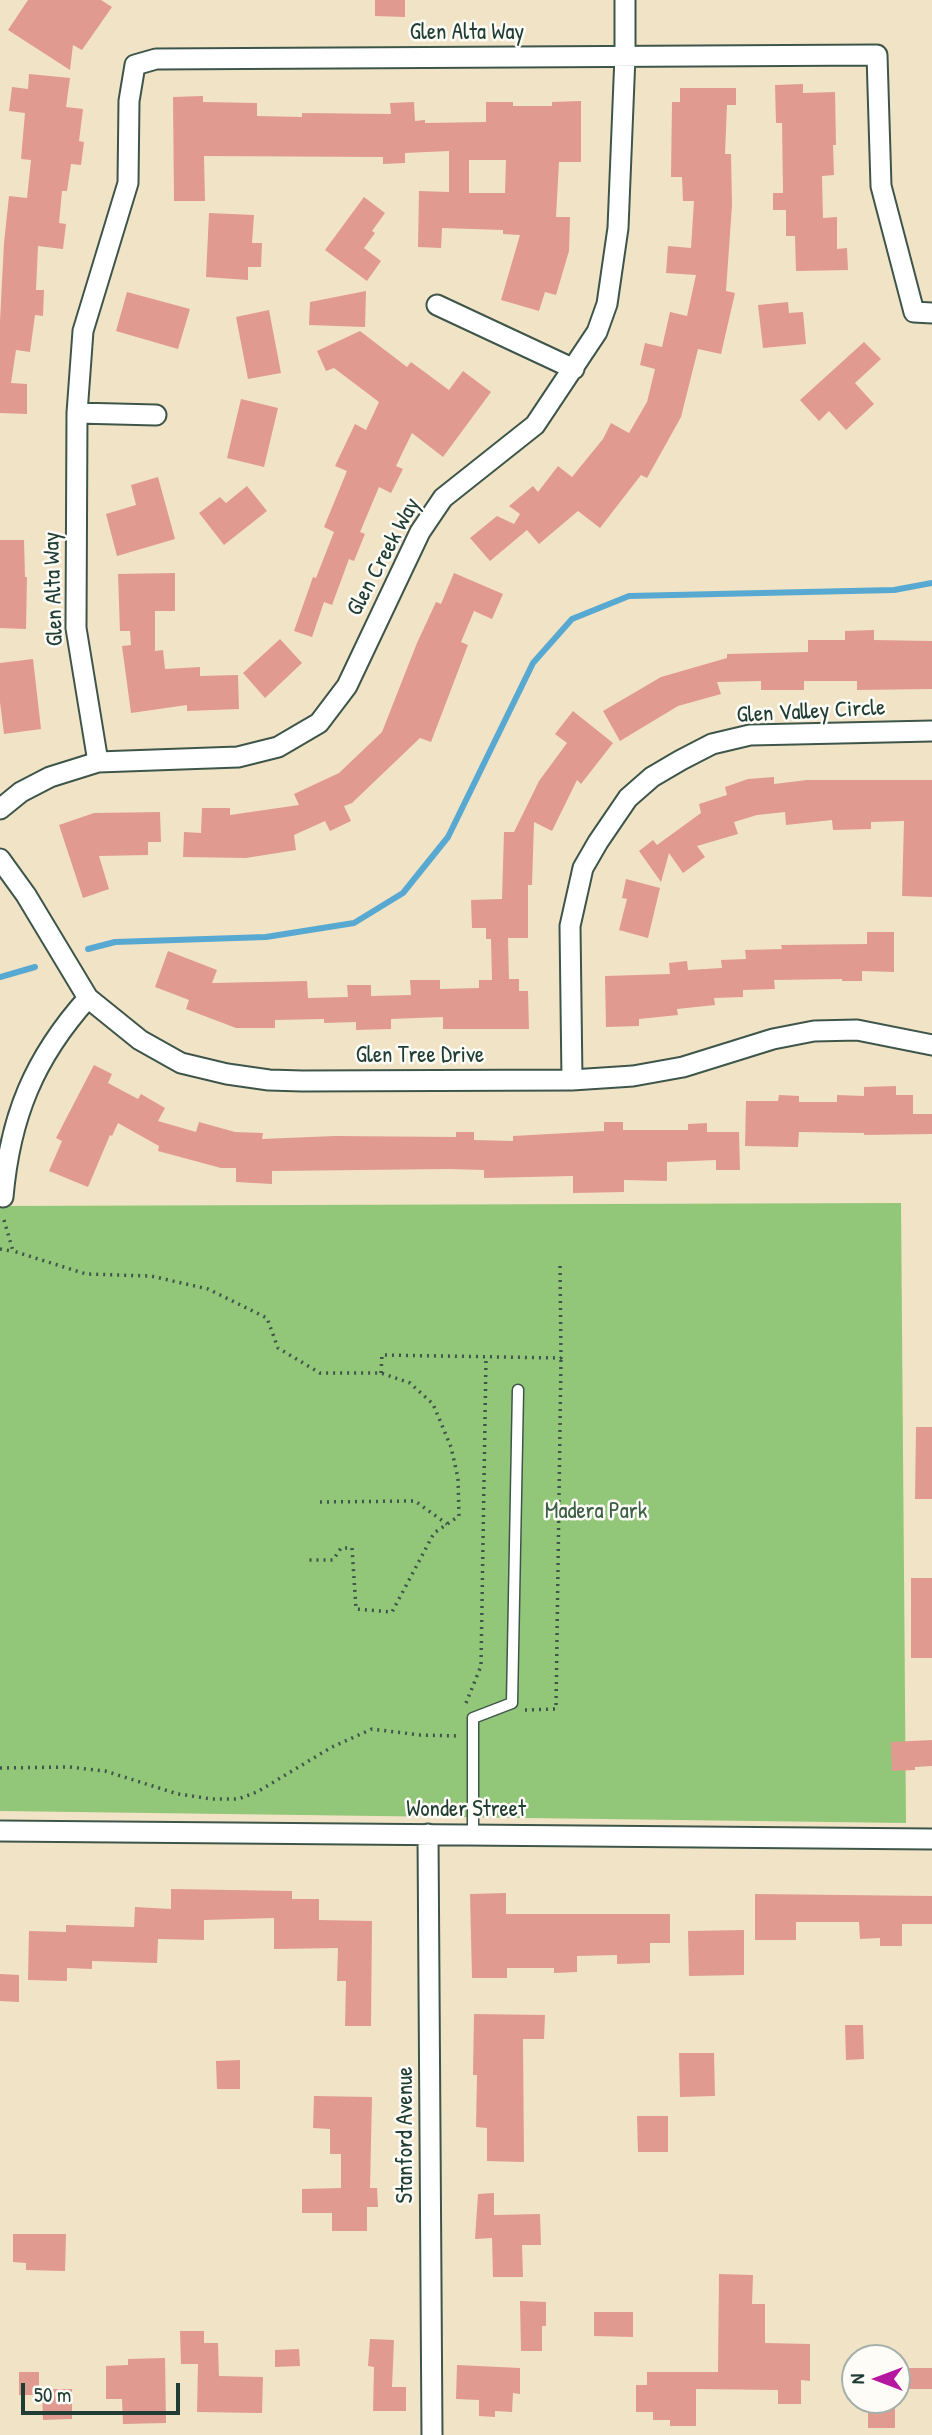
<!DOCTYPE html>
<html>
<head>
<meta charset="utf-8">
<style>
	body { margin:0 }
	#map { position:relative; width:932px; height:2435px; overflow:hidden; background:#f1e3c6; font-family:"Patrick Hand",sans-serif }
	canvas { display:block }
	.north { position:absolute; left:841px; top:2344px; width:70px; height:70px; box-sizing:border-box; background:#fdfcf7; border:2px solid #a4b0a9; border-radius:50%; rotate:270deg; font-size:19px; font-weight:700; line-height:28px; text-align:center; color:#1f3d34 }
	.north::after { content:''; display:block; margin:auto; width:24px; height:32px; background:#b5179e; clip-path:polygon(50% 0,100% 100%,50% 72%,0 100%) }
	.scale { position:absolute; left:21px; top:2383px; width:159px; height:32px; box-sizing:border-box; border:4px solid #1f3d34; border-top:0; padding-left:9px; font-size:21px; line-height:24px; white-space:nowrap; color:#1f3d34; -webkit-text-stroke:5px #fdfcf7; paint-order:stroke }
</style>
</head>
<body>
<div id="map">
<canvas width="932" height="2435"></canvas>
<div class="north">N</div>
<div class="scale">50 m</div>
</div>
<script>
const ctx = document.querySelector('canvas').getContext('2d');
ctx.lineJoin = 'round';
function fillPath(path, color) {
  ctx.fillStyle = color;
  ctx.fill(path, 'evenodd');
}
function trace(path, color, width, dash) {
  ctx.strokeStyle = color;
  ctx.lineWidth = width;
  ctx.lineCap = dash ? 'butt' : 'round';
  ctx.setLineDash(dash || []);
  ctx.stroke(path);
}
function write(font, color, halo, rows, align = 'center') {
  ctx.font = font + ' "Patrick Hand",sans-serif';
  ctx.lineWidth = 5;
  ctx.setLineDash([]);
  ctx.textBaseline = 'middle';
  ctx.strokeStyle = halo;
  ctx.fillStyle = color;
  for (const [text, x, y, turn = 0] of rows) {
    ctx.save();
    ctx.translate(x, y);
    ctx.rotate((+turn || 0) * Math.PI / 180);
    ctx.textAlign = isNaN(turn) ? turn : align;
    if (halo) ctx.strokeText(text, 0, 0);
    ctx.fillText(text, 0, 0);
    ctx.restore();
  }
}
fillPath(new Path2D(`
	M901,1203L906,1823L0,1811V1206Z`), '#92c678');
trace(new Path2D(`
	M88,949L115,942L266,937L354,923L403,893L448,837L533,663L572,619L629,596L894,590L932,583
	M0,977L35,967`), '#57a9d2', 6);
fillPath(new Path2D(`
	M28,0H101L112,7L82,50L73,45L70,70L8,30Z
	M375,0H405V17L375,16Z
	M29,74L70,78L66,107L83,109L79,141L84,142L81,165L71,164L67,191H62L59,223L66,224L63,249L38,246L36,290H44L43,316L35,315L30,352L16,350L11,383L27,384V414L0,413V321L4,243L9,196L27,198L31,160L21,159L25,113L9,111L12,87L28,89Z
	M803,84V93L835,92L836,145H833L834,175L822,176L823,218L837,217V249L847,248L848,270L796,271L795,236H786V210H773V193H783L782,123H776L775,85Z
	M680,88H736V105H727L725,154H731L732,205L726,291L735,293L721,354L698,349L681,417L647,478L641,475L600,528L578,511L539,544L527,530L490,561L470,538L497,516L514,524L520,514L509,506L533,486L538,492L558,466L572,477L603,439L611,423L629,433L647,402L655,369L640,365L645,343L662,347L670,312L687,316L696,275L666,273L668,246L691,248L694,201H683L682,177H671L672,102H680Z
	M203,96V102L257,103V116L302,117V113L391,114L390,103L414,102L415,121L425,120V123L486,122V102H513V106H552V102L581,101V162H559L556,217H570L569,251L556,295L545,292L539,311L501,300L520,235L503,234V230L442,228L441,248L418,247L419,191L449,192V151L405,153V163L383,164V157L204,156L205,201H174L173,97ZM469,160H506L505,193H469Z
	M364,197L385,213L372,231L375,233L364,248L381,261L367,281L325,250Z
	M209,213L254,215L252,243H262L261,267H248V280L206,277Z
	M366,291L365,327L309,325L310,302Z
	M127,292L190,309L178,349L116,331Z
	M788,302L789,313L803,312L806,344L763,348L758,305Z
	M269,310L281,373L248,379L236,317Z
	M360,331L407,367L411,362L449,390L463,371L491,392L443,457L412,433L396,466L403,469L391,493L379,487L360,532L365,534L354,561L349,559L332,605L324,602L312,637L294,631L313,577L316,578L334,532L324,527L347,471L335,466L355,424L366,430L379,402L334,368L326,371L317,351Z
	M864,342L881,359L855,383L874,404L846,430L829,411L819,421L800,400Z
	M241,399L278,408L264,467L227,458Z
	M158,477L175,539L117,556L106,514L136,505L131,485Z
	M247,486L267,511L224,545L199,513L220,497L226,503Z
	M0,540H24L25,577H27L26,629L0,628Z
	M175,573V611H155V651L163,650L165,669L200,667V676L238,675L239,709L187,711V705L131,713L122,646L131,645L130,631H120L118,574Z
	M454,573L503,594L492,619L474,611L461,642L468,645L431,742L420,738L352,803L344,806L351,821L330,831L325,821L294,835L296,850L246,858L183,857L184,832L201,833L202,808H230V815L299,805L294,794L339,773L382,732L417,643L436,602L441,604Z
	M874,630V640L932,641V689L857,690V681H804V690H761V681L717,682L721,694L678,706L620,741L603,711L661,677L727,658V654L808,652V640H845V631Z
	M280,639L302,663L265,698L243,673Z
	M33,659L41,729L4,734L0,702V663Z
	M573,711L613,743L581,784L577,780L552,831L534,822L532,885H528V938H508L509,979H519V991H528L529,1029H443V1017L391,1019V1029L356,1030V1022L324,1023V1019L275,1020V1028H236L186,1009L189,1000L155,987L168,951L217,970L212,983L307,981L308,998L348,997L347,985H371V996L411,995L410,980H440V989L479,988V980H492L491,939H486V928H472L471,900L502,899L504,832H514L539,781L567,743L555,734Z
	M774,777V784L807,780H932V897L902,896L904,821L871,822V829L833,830L832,820L786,825L785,812L757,815L734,822L738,834L697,846L705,857L683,873L669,853L661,882L639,851L653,840L657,845L701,813L699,804L727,795L725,787L748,779Z
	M160,812L161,842H148V855L99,856L109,889L83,898L59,825L94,813Z
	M626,879L660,888L648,938L619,930L627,899L622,898Z
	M867,932H894V972L862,971V981H842V979L774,980L775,989L743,990V997L714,998L715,1005L677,1009L678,1015L639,1019V1026L606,1027L605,976L670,974L669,963L687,961L688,970L722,968L721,960L746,959L745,950L782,949L781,945L867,944Z
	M94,1065L112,1074L108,1083L138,1099L141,1094L165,1108L158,1121L196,1132L199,1122L235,1132L263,1133L262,1139L335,1136L456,1137V1132H474V1140L513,1141V1136L604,1131V1122H623V1130H688V1124L707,1123V1132H739L740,1170H716V1160L667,1162V1181L624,1180V1192L573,1193V1176L484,1178V1170L448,1169L272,1171V1184L236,1182V1168H221L158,1151L159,1146L118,1123L112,1136L110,1135L88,1187L49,1171L62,1141L56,1138Z
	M896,1086V1095H913V1114H932V1134L864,1135V1133L799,1132L798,1147L745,1146L746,1101H778L779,1095L799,1096V1102H837V1095L864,1096V1087Z
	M916,1427H932V1499H915Z
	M911,1578H932V1658H911Z
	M932,1740V1766L915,1767V1770L892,1771L891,1742Z
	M171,1889L292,1891V1899H319V1920L372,1921L371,2026H345L346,1981H337L338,1948L274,1949V1918L204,1920V1940L158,1939L157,1963L92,1961V1969L67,1968V1981L28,1980L29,1931L66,1932V1925L134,1927L135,1907L171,1909Z
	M506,1893V1914H670V1943H650V1963L617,1964V1955L577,1956V1972L554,1973V1968H507V1978H472L470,1894Z
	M755,1894L932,1896V1924H902V1946H880V1938L860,1939L859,1922H796V1940H755Z
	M744,1930V1975L689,1976L688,1931Z
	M0,1974L19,1975V2002L0,2001Z
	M474,2014L545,2015L544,2039H523L524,2162L487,2161V2128L476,2127L477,2075H473Z
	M845,2025H863L864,2059L846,2060Z
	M679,2053H714L715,2096L680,2097Z
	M240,2060V2089H217L216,2061Z
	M314,2096L372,2097L370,2188H377L378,2207H367V2231H332V2213H302V2189L341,2188V2154H330V2129L313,2128Z
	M637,2116H668V2152H638Z
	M494,2193V2215L540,2214L541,2245H522L523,2277H493L492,2238L475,2239L478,2194Z
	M13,2234H66L65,2271L26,2270V2263L13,2262Z
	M719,2274L753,2275L752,2304H765V2343L810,2344V2381L801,2380V2404H778V2390L696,2389V2426H670V2420H653V2412H636V2385H647V2372H718Z
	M520,2301L546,2302V2326H542V2351H521Z
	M594,2312H633V2337L594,2336Z
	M180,2331H204V2343H218L219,2376L263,2377L262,2413L197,2412L198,2364H181Z
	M370,2339L394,2340L392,2387H406V2411H373L374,2367L368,2366Z
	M299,2349L300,2366L275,2367V2350Z
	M165,2358L166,2423L123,2424L122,2399H106V2366L128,2365V2359Z
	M457,2365L520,2368V2394L513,2393L512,2412L495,2411V2417L479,2416V2400L456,2399Z
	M897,2368H932V2389H897Z
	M19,2372H39V2395H19Z
	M42,2389H72V2419L43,2420Z
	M868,2400H895V2428H868Z`), '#e19a90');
const service = new Path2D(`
	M473,1835V1718L512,1703L518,1390`);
const minor = new Path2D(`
	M437,305L574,369
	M77,413L156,415
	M98,762L76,628L77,413L83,331L128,183L129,101L135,65L156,59L877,55L881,186L914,312L932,313
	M0,809L21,792L50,777L98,762L238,757L278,747L319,723L347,686L420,532L443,498L535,425L597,332L607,304L618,228L625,56V0
	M0,859L26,895L88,998L140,1040L181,1063L227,1074L269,1080L302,1081L572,1080L633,1076L683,1067L773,1039L814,1031L857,1030L932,1045
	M572,1080L570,926L583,868L598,842L628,798L652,777L681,760L712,744L750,735L932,731
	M3,1197C10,1117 34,1058 88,998
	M0,1831L932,1839
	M428,1834L432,2435`);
trace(service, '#3e564a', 13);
trace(minor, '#3e564a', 23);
trace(new Path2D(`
	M4,1220L13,1251L86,1274L151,1276L208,1289L267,1318L278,1348L320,1373H381L410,1383L433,1404L451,1447L458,1478L459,1516L434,1533L392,1612L356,1609L352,1548H341L333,1560H306
	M0,1249L12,1251
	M381,1373L382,1355L561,1358L560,1264
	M320,1502L415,1501L447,1524
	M466,1703L481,1666L486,1358
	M525,1710L556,1709L561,1358
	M0,1768L69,1767L105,1771L178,1794L212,1799H238L257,1792L332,1747L372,1729L420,1735L459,1736`), '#3e564a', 3.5, [2, 5]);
trace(service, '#fff', 10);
trace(minor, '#fff', 19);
write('23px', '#1f3d34', '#fdfcf7', [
	["Glen Alta Way",467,33],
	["Glen Creek Way",384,557,-62],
	["Glen Alta Way",54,589,-92],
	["Glen Valley Circle",811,712,-3],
	["Glen Tree Drive",420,1056],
	["Wonder Street",466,1810],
	["Stanford Avenue",406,2135,-90]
]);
write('23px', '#3c5f45', '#fdfcf7', [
	["Madera Park",596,1512]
]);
</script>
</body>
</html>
